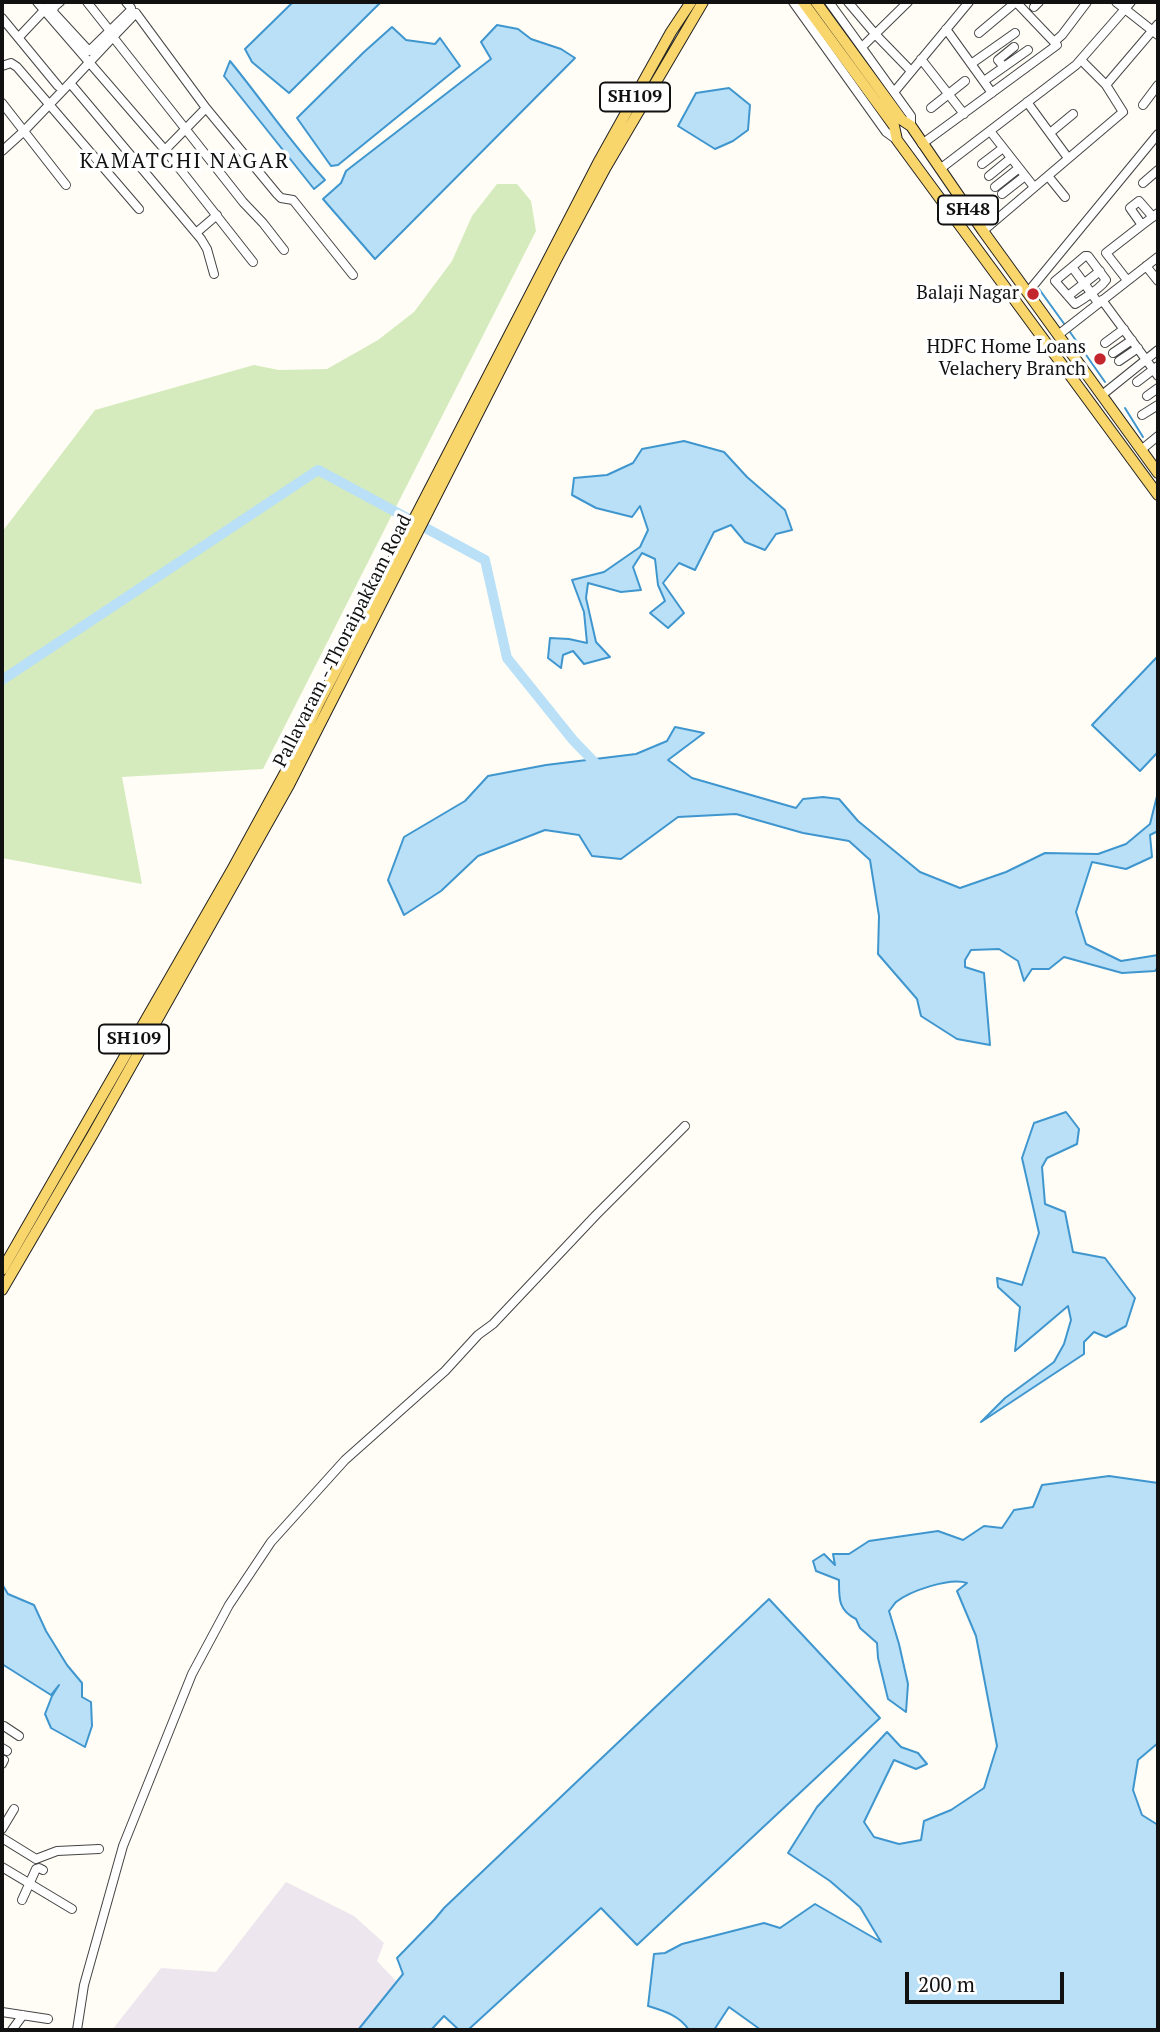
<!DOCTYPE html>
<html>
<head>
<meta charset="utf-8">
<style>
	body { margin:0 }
	#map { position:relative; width:1160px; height:2032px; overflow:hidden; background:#fffdf5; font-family:"PT Serif",serif }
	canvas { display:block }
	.frame { position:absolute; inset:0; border:4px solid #111; pointer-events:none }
	.scale { position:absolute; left:905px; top:1972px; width:159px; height:32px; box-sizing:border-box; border:4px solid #111; border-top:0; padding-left:9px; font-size:21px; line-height:24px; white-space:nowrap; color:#111; -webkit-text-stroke:5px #fff; paint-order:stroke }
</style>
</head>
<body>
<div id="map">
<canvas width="1160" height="2032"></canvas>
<div class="frame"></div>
<div class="scale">200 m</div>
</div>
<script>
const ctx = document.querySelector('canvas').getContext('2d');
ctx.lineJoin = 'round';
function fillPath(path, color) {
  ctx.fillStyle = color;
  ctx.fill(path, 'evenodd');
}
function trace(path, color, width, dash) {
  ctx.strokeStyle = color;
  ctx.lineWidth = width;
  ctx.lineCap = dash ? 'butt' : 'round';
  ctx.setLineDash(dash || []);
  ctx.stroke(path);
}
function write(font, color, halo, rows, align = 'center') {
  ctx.font = font + ' "PT Serif",serif';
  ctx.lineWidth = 7;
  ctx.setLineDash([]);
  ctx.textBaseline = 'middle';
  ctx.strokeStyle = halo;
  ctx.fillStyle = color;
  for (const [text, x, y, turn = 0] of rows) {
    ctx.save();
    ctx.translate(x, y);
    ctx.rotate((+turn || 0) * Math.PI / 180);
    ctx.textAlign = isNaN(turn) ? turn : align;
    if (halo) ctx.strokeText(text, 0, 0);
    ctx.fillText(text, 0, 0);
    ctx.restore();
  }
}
fillPath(new Path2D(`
	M286,1882L354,1916L384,1943L377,1961L437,2024L433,2030H112L161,1968L216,1972Z`), '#eee6ef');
fillPath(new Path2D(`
	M497,184H517L531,201L536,231L263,769L122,777L142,884L2,858V532L95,410L254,365L279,370L327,369L378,340L414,312L452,261L472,216Z`), '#d5ebbd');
const water = new Path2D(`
	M293,2H381L289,93L252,62L245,49Z
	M497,25L518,29L531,39L561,49L575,58L375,259L323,199L341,183L346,171L491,59L481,42Z
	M392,27L406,40L435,44L440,38L460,66L338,165L331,166L297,118L364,52Z
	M230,61C262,100 290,142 325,180L314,189L224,76Z
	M729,88L750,105L748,130L733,141L715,149L678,126L696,93Z
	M684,441L724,452L747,477L785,510L792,530L776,534L765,550L745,542L731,525L714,532L695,570L679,563L663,583L684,613L668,628L650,613L665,601L658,585L655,559L642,553L633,567L641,590L621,592L588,583L586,598L596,642L610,657L584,664L573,651L563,655L561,668L548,658L550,638L569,639L587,643L584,612L572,580L604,572L640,547L648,530L640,506L632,517L596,508L572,495L574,478L607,475L633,463L642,449Z
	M1158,656V752L1140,771L1092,725Z
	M675,727L704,733L668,760L692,778L796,808L803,799L823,797L839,799L858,821L920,872L960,888L1006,872L1045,853L1098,854L1126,844L1150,824L1158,792V831L1150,835L1152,857L1126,869L1092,862L1076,912L1086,944L1121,961L1158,955V967L1155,971L1122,973L1064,957L1049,969H1032L1024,981L1018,961L999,949L971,950L965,960V967L984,973L990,1045L957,1039L921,1016L917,999L878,954L879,916L870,860L849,841L803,833L736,814L678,817L621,859L592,856L579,835L545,830L478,856L441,891L404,915L388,880L404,837L465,801L488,776L546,765L636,754L667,741Z
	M1066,1112L1079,1129L1077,1144L1047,1158L1042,1167L1045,1204L1065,1212L1073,1252L1105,1258L1135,1298L1126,1326L1106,1337L1094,1332L1084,1342V1354L981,1422L1005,1398L1054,1362L1064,1344L1071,1320L1068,1306L1015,1351L1020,1307L998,1287L997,1278L1022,1285L1039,1233L1022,1158L1034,1123Z
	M1109,1476L1158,1483V1743L1138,1760L1133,1790L1142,1815L1158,1825V2030H761L729,2007L714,2030H689C679,2015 664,2011 648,2006L654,1954L665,1953L682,1944L764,1923L780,1928L815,1904L881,1942L860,1907L830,1881L788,1853L817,1807L887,1732L901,1747L918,1753L927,1764L916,1769L894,1760L864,1822L874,1837L899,1844L921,1840L924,1821L951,1810L984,1788L997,1746L976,1636L957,1591L967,1583C950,1577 910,1591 896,1602C894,1604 891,1609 889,1611L899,1644L908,1684L906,1712L888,1699L878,1658L877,1643L860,1628L856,1619C838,1610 839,1598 839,1580L816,1571L813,1561L824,1554L835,1565L833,1554H849L869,1541L938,1531L963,1540L984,1526L1002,1528L1014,1510L1033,1507L1042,1485Z
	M2,1584L8,1594L34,1605L46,1631L67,1665L82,1683V1697L91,1702L92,1726L85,1747L51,1728L45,1714L52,1696L59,1685L51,1695L2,1664Z
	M769,1599L880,1718L637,1945L601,1908L468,2030H459L444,2016L431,2030H358L403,1974L397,1958L435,1919L444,1908Z`);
fillPath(water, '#b9e0f7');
trace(water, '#3f96cf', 2);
trace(new Path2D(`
	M1039,289L1065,325
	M1070,332L1105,382
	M1125,408L1143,437`), '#3f96cf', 2);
trace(new Path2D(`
	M2,680L318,470L485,560L507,658L573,740L600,768`), '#b9e0f7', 10);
const minor = new Path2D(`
	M37,2L165,150L253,262
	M60,2L54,7L53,12L89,51L131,10V8L126,2
	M87,2L110,31
	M793,2L886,132L897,140
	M829,2L911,116V126
	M848,2L876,35L911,71
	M1116,2L1125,9L1131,2
	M1034,7L1039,2
	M2,18L58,86
	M946,29L992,93
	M979,33L1016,2
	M19,37L52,2
	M113,37L70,83L201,239L207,249L214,274
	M1054,42L1062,35L1087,2
	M862,47L908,2
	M921,59L964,114
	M1081,60L1106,85
	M971,64L1015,33
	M2,66L11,63L17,67L139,209
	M1004,67L998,60L1014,47
	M984,81L1028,50
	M895,91L969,2
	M1027,102L1068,158
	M2,103L66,185
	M1143,105L1158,85
	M931,108L965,81
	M990,131L1034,187
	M1050,133L1073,114
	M922,144L1057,45L1016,2
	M165,150L206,108
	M2,151L23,132L70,83
	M982,164L1003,148
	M940,169L1076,65L1125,9L1158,35
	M989,176L1011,158
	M1048,176L1065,197
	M1143,183L1158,170
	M995,187L1019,168
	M1002,194L1025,176
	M1153,217L1139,201L1130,208L1142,225L1158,213
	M983,231L1123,112L1106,85L1158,24
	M196,233L217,215
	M284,250L263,223L243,202L113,37L136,13L206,108L277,194L281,198L293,200L353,275
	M1146,266L1158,281
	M1072,267L1055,281L1075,304L1077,303C1087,296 1099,290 1106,280L1088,256H1085L1072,267C1081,279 1090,291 1098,303
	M1127,280L1106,253L1142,225
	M1028,292L1158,134
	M1068,296L1100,271
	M1102,300L1158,376
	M1058,335L1158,257
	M1105,343L1124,329
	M1113,353L1132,340
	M1119,361L1138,348
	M1137,382L1158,366
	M1102,395L1158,350
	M1147,396L1158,388
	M1142,415L1158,405
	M1141,450L1158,436
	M4,1726L19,1736
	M2,1748L7,1751
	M2,1764L4,1760
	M2,1829L14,1809
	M2,1838L36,1859L57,1851L99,1849
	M2,1867L72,1909
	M22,1900L36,1869L39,1868L43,1870
	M2,2012L48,2019
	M12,2030L23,2015
	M77,2030L84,1985L123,1846L192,1674L229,1605L271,1542L345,1460L445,1371L478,1335L493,1324L596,1215L685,1126`);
const major = new Path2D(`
	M803,2L894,126L897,140L1158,495
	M816,2L902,120L911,126L983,231L1158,473
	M2,1270L233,868L285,773L318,705L598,163L671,32L691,2
	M2,1290L93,1134L289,785L555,262L606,167L703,2`);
trace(minor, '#444', 10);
trace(major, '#222', 12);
trace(minor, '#fff', 8);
trace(major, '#f9d66b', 10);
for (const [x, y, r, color] of [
	[1033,294,7,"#c4262e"],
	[1100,359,7,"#c4262e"]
]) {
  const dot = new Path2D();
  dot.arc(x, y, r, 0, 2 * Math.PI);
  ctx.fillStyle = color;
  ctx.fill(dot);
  trace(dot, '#fff', 2.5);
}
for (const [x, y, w] of [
	[635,97,70],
	[968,210,60],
	[134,1039,70]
]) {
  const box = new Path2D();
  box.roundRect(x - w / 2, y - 14.5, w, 29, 5);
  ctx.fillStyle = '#fff';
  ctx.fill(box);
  trace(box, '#111', 2);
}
write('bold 18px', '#111', null, [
	["SH109",635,97],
	["SH48",968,210],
	["SH109",134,1039]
]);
write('19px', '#111', '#fff', [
	["Balaji Nagar",1019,294],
	["HDFC Home Loans",1086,348],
	["Velachery Branch",1086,370]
], 'right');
write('19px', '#111', '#fff', [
	["Pallavaram - Thoraipakkam Road",343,641,-63]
]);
ctx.letterSpacing = '2px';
write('21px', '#111', '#fff', [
	["KAMATCHI NAGAR",185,162]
]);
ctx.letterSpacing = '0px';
</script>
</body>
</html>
